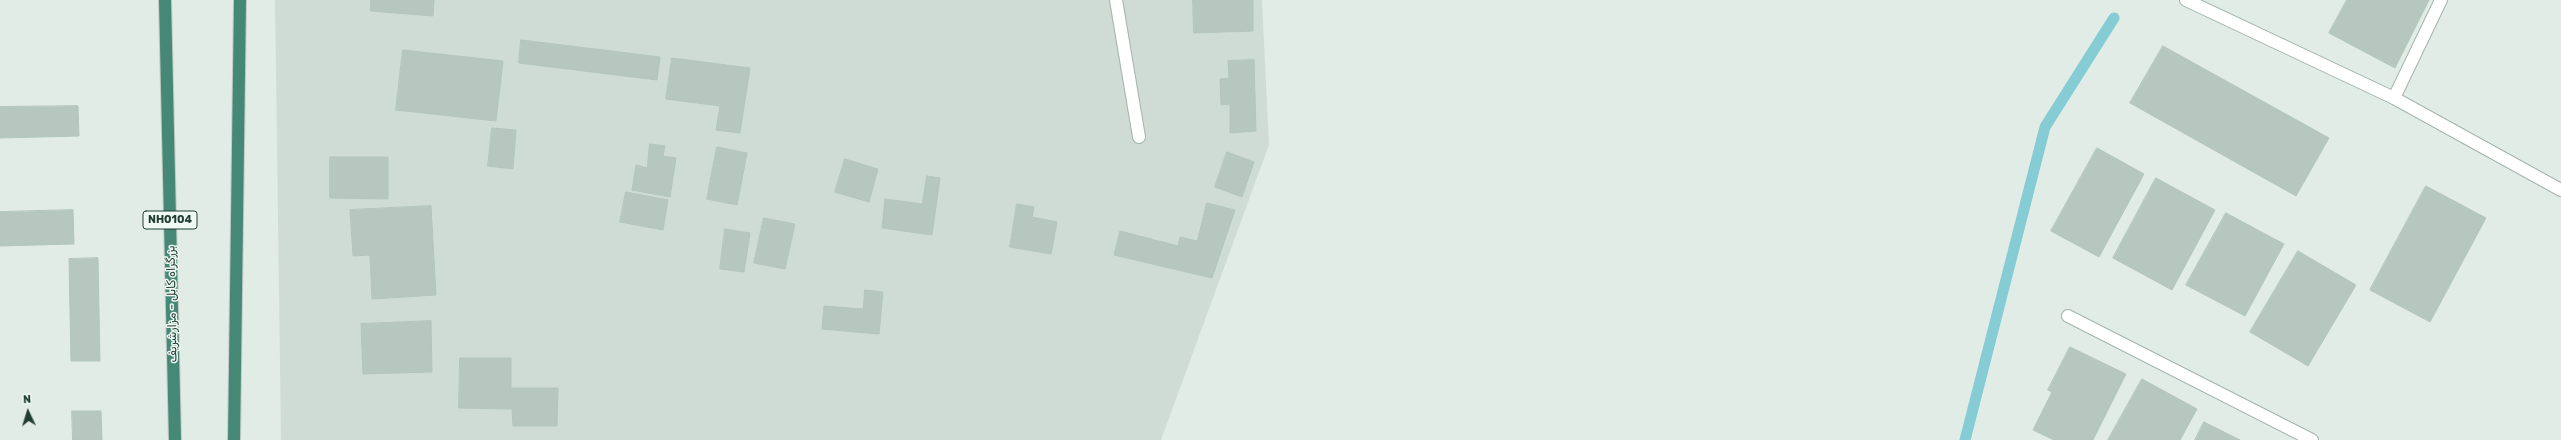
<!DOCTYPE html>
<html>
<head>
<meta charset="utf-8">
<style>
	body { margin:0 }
	#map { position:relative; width:2561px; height:440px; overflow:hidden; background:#e1ece6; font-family:Rubik,sans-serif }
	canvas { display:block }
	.north { position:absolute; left:8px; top:392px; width:40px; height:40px; -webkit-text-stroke:3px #f1f9f5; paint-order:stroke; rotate:356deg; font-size:11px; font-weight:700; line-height:16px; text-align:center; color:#203e34 }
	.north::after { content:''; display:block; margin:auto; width:14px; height:18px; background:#203e34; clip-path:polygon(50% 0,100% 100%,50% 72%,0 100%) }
</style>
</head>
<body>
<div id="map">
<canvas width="2561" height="440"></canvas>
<div class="north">N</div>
</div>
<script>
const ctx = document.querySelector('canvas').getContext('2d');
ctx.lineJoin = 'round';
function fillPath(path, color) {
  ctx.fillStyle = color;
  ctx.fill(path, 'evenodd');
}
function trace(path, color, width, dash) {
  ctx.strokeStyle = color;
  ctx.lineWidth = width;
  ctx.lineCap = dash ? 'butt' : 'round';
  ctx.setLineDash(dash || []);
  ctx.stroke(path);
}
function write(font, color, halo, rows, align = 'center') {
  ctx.font = font + ' Rubik,Vazirmatn,sans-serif';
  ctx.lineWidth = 3;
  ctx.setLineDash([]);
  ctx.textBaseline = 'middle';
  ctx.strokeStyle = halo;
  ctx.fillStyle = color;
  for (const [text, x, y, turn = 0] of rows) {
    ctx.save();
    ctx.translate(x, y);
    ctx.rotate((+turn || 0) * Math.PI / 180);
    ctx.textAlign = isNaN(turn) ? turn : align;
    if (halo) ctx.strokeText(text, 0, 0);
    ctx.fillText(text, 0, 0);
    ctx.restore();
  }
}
fillPath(new Path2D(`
	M275,0H1262L1269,145L1161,440H281Z`), '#cfdcd5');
trace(new Path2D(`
	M1965,440L2045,127L2114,18`), '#86ccd4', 11);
const building = new Path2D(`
	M371,0H434L433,16L371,11Z
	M1193,0H1253V31L1194,33Z
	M2347,0H2429L2395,68L2329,33Z
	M521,40L660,57L657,80L519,63Z
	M2163,46L2329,138L2296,196L2130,103Z
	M403,50L503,61L496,121L396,110Z
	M672,58L750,68L740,133L716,130L720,106L666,99Z
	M1254,60L1256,131L1230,133V104L1221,105L1220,79L1229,78L1228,61Z
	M78,106L79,136L0,138V107Z
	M492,128L516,130L513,169L488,166Z
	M650,144L665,146L663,156L676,158L670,197L632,190L636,165L647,168Z
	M717,147L747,153L737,205L707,199Z
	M2097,148L2144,174L2099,257L2051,231Z
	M1227,152L1254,162L1242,197L1215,187Z
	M330,157H388V199L330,198Z
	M845,159L878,169L869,202L835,192Z
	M927,176L940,178L932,235L882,228L885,199L922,204Z
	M2156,178L2215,210L2172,290L2113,258Z
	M2426,186L2486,218L2430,322L2370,290Z
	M626,192L668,200L663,230L620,222Z
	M1207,203L1235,210L1212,278L1114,255L1120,231L1178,246L1180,237L1197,241Z
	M1017,204L1034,207L1032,217L1057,222L1051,254L1010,247Z
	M431,206L436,295L372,299L370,255L353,256L350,210Z
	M73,210L74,244L0,246V212Z
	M2226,213L2284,244L2245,316L2186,285Z
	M764,218L795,224L785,269L754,263Z
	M725,229L750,233L744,272L720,269Z
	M2298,251L2356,285L2308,366L2250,332Z
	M98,258L100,361H71L69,259Z
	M865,290L883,292L879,334L822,329L824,306L863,309Z
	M431,321L432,372L363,374L361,324Z
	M2070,347L2126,374L2093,440H2054L2033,430L2052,392L2048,390Z
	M460,358H511V388H558L557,426H513L512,409L459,408Z
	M2142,379L2197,409L2180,440H2108Z
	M72,411H101L102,440H73Z
	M2204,422L2240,440H2195Z`);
fillPath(building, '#b6c7bf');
trace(building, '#b3c6bd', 1);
const service = new Path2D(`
	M1116,0L1139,137`);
const minor = new Path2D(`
	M2394,98L2441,0
	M2068,316L2312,440`);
const tertiary = new Path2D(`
	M2186,0L2394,98L2561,190`);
const trunk = new Path2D(`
	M165,0L175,440
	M234,440L240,0`);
trace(service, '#a3b4ad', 14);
trace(minor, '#a3b4ad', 14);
trace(tertiary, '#a3b4ad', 14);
trace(trunk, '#c1c9c6', 14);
trace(service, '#fff', 12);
trace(minor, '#fff', 12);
trace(tertiary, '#fff', 12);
trace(trunk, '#468876', 12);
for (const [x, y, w] of [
	[170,220,54]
]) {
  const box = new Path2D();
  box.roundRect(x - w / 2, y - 9, w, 18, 3);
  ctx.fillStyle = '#f1f9f5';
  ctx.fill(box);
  trace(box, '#203e34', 1);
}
write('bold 11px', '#203e34', null, [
	["NH0104",170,220]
]);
write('12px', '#203e34', '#f1f9f5', [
	["بزرگراه کابل - مزارشریف",172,304,-91]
]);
</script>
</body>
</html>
